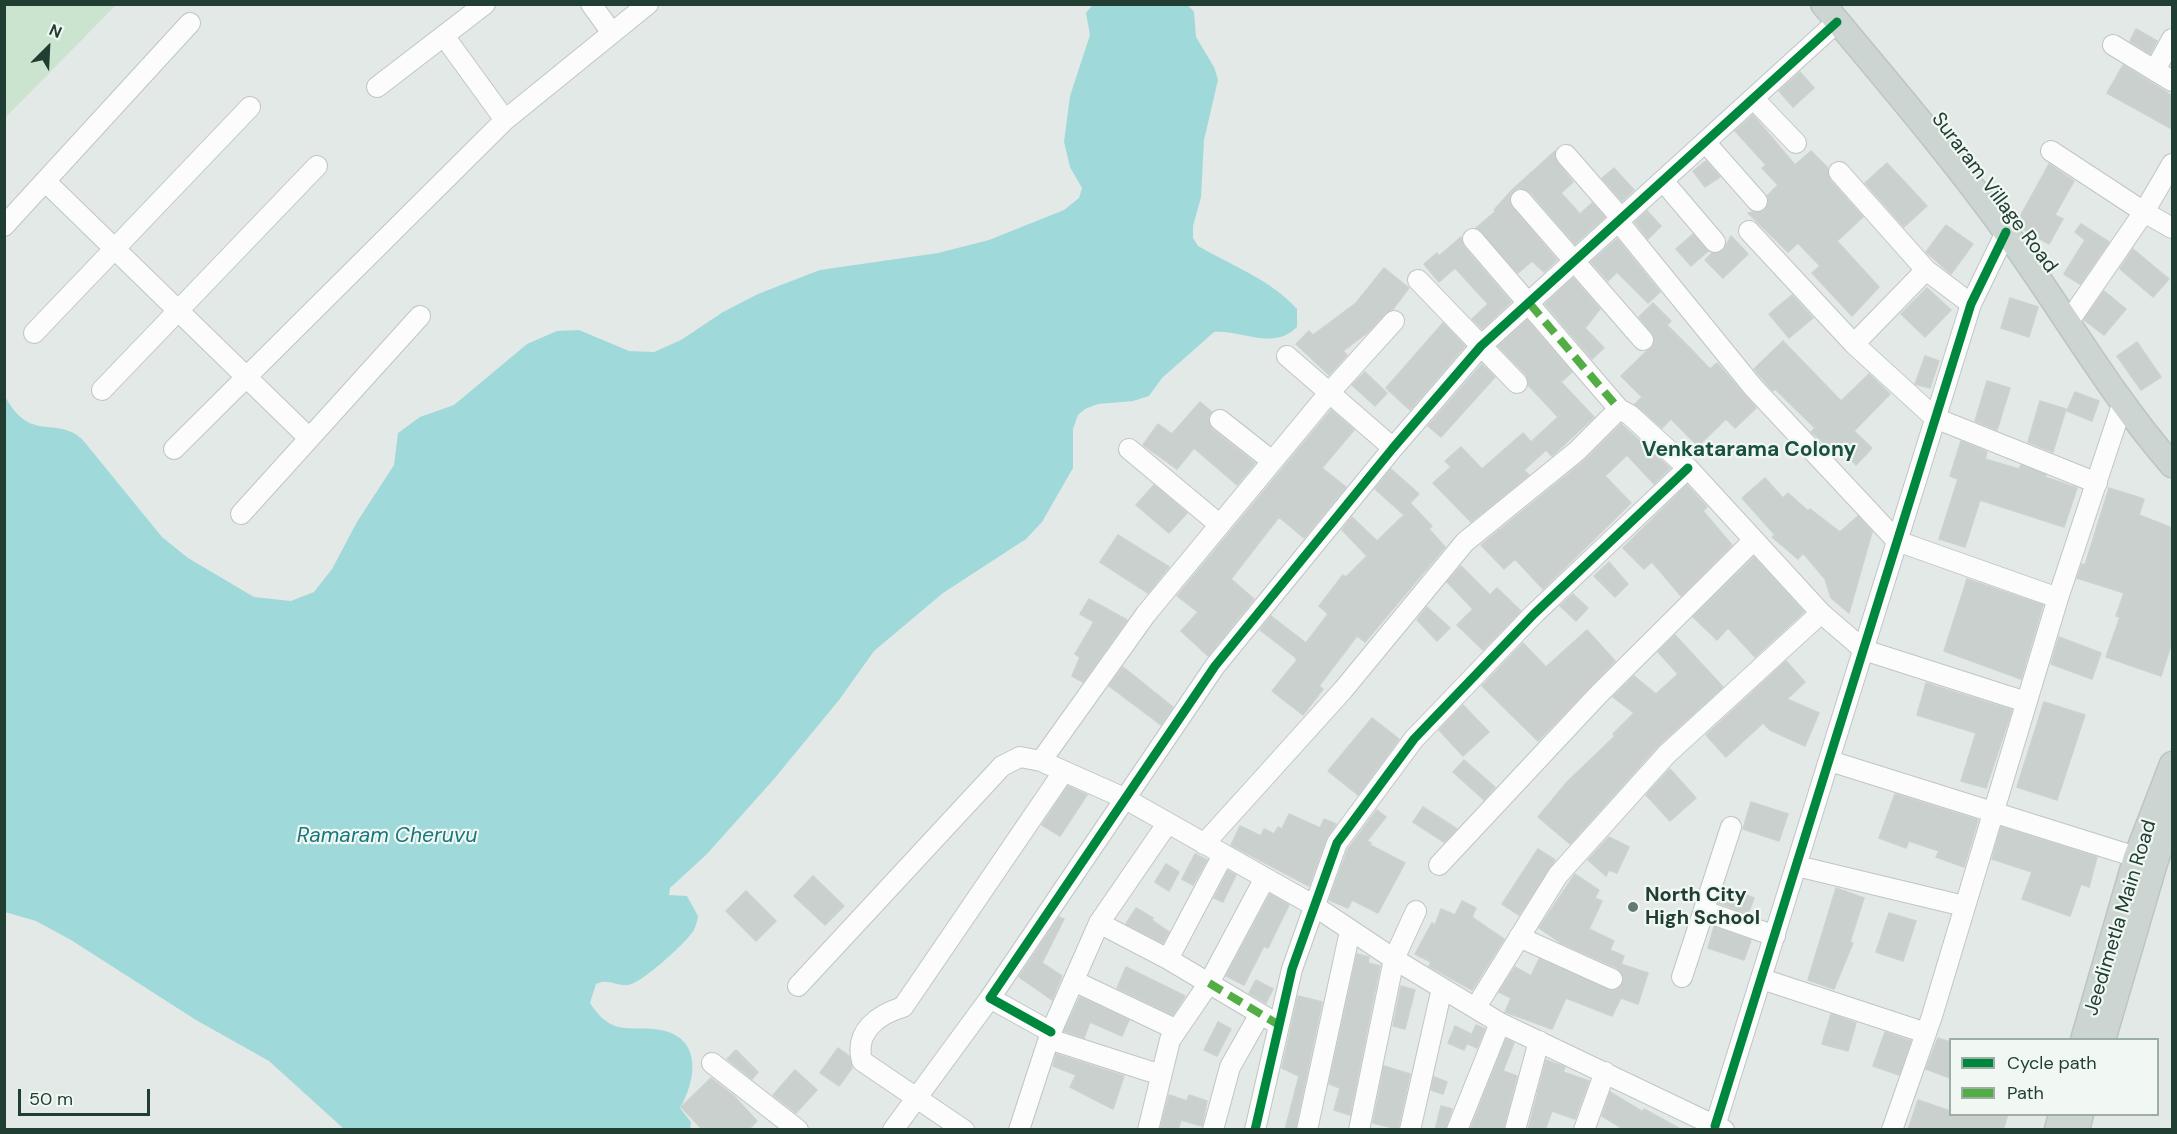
<!DOCTYPE html>
<html>
<head>
<meta charset="utf-8">
<style>
	body { margin:0 }
	#map { position:relative; width:2177px; height:1134px; overflow:hidden; background:#e3e9e6; font-family:"DM Sans",sans-serif }
	canvas { display:block }
	.frame { position:absolute; inset:0; border:6px solid #203e32; pointer-events:none }
	.legend { position:absolute; left:1949px; top:1038px; width:210px; height:78px; box-sizing:border-box; background:#f1f8f4; border:2px solid #9daea6; margin:0; padding:8px 10px; list-style:none; font-size:18px; color:#203e32 }
	.legend li { display:flex; align-items:center; gap:12px; height:30px }
	.legend b { width:30px; border:2px solid #9daea6 }
	.north { position:absolute; left:18px; top:18px; width:60px; height:60px; -webkit-text-stroke:4px #f1f8f4; paint-order:stroke; rotate:24deg; font-size:16px; font-weight:700; line-height:24px; text-align:center; color:#203e32 }
	.north::after { content:''; display:block; margin:auto; width:21px; height:27px; background:#203e32; clip-path:polygon(50% 0,100% 100%,50% 72%,0 100%) }
	.scale { position:absolute; left:18px; top:1089px; width:132px; height:27px; box-sizing:border-box; border:3px solid #203e32; border-top:0; padding-left:8px; font-size:18px; line-height:21px; white-space:nowrap; color:#203e32; -webkit-text-stroke:4px #f1f8f4; paint-order:stroke }
</style>
</head>
<body>
<div id="map">
<canvas width="2177" height="1134"></canvas>
<div class="frame"></div>
<ul class="legend">
<li><b style="height:8px;background:#00873e"></b>Cycle path</li>
<li><b style="height:8px;background:#52ad45"></b>Path</li>
</ul>
<div class="north">N</div>
<div class="scale">50 m</div>
</div>
<script>
const ctx = document.querySelector('canvas').getContext('2d');
ctx.lineJoin = 'round';
function fillPath(path, color) {
  ctx.fillStyle = color;
  ctx.fill(path, 'evenodd');
}
function trace(path, color, width, dash) {
  ctx.strokeStyle = color;
  ctx.lineWidth = width;
  ctx.lineCap = dash ? 'butt' : 'round';
  ctx.setLineDash(dash || []);
  ctx.stroke(path);
}
function write(font, color, halo, rows, align = 'center') {
  ctx.font = font + ' "DM Sans",sans-serif';
  ctx.lineWidth = 4.5;
  ctx.setLineDash([]);
  ctx.textBaseline = 'middle';
  ctx.strokeStyle = halo;
  ctx.fillStyle = color;
  for (const [text, x, y, turn = 0] of rows) {
    ctx.save();
    ctx.translate(x, y);
    ctx.rotate((+turn || 0) * Math.PI / 180);
    ctx.textAlign = isNaN(turn) ? turn : align;
    if (halo) ctx.strokeText(text, 0, 0);
    ctx.fillText(text, 0, 0);
    ctx.restore();
  }
}
fillPath(new Path2D(`
	M5,4L116,5L5,118L4,5Z`), '#cbe4d0');
fillPath(new Path2D(`
	M1093,4L1188,5L1194,12L1196,37L1214,67L1218,80L1204,140L1201,197L1193,226V238L1198,246C1231,265 1271,280 1297,309V327C1273,351 1242,330 1214,332L1162,378L1149,396L1133,401L1098,404L1085,409L1078,415L1073,429V468L1042,522L1026,539L943,593L874,651L839,700L774,779L706,855L670,888L669,895L687,896L698,916C697,921 696,926 694,930C687,942 641,984 628,985C615,986 608,978 596,984L590,1003C614,1040 632,1023 665,1031C703,1041 695,1083 680,1108L691,1122L690,1129H344L269,1061L196,1020L71,940L36,921L5,912V396C30,444 55,415 82,439L162,537L188,558L254,597L291,601L314,592L332,569L357,522L394,465L398,433L420,417L454,405L527,344L557,331L579,330L629,351L654,352L681,340L723,312L758,294L820,270L938,253L989,240L1064,210L1079,198L1082,188L1070,167L1064,142L1070,96L1090,35L1086,13Z`), '#a0d9da');
const building = new Path2D(`
	M2136,29L2157,41L2150,54L2130,41Z
	M2123,65L2172,96V129L2107,93Z
	M1800,72L1814,88L1793,107L1779,91Z
	M1753,115L1795,165L1811,151L1828,168L1830,180L1863,217L1837,241L1879,287L1852,316L1812,273L1820,266L1798,243L1788,252L1748,213L1765,210L1768,204L1767,196L1778,185L1762,168L1766,165L1735,131Z
	M1555,151L1557,162L1573,182L1561,193L1580,214L1592,203L1605,217L1575,244L1530,192L1519,188L1514,191L1510,197L1512,207L1557,260L1544,272L1532,261L1518,273L1476,228L1496,211L1494,210L1513,189Z
	M1706,161L1720,177L1705,187L1693,171Z
	M1887,163L1927,206L1904,227L1865,183Z
	M2049,164L2074,181L2055,215L2063,219L2049,244L2021,228L2017,222Z
	M1614,168L1634,190L1622,201L1602,178Z
	M1647,211L1661,226L1648,239L1635,222Z
	M2081,224L2109,242L2080,284L2064,274L2085,240L2075,232Z
	M1946,225L1973,244L1951,274L1926,252Z
	M1693,234L1708,251L1691,266L1676,249Z
	M1731,236L1748,254L1723,278L1705,260L1712,253L1723,251Z
	M1461,237L1464,247L1511,302L1482,329L1472,319L1488,304L1455,268L1439,282L1424,264L1437,253L1439,256Z
	M1617,239L1660,292L1648,303L1617,272L1608,281L1591,262Z
	M2133,249L2169,279L2153,297L2120,269Z
	M1384,268L1409,288L1393,309L1386,313L1367,333L1343,351L1347,355L1329,375L1296,344L1309,331L1313,335L1356,303Z
	M1573,278L1600,309L1585,328L1604,348L1592,359L1545,304Z
	M1927,288L1951,310L1925,337L1901,314Z
	M2104,291L2126,309L2104,335L2084,320Z
	M1792,295L1813,318L1789,338L1769,314Z
	M2010,298L2038,307L2029,337L2001,328Z
	M1653,303L1671,321L1667,325L1690,348L1710,369L1717,363L1756,408L1735,428L1726,419L1698,446L1671,419L1662,428L1635,404L1642,397L1621,376L1654,344L1652,333L1639,317Z
	M1527,320L1572,372L1561,382L1594,417L1552,456L1546,450L1524,470L1529,475L1471,522L1433,483L1451,467L1445,461L1461,447L1482,469L1523,433L1531,442L1558,417L1529,386L1526,375L1498,346Z
	M1443,323L1465,346L1410,410L1386,388Z
	M1783,341L1841,401L1869,374L1890,394L1854,431L1872,448L1856,465L1839,447L1834,453L1815,435L1811,432L1815,428L1775,389L1773,391L1754,369Z
	M2137,342L2161,377L2141,390L2117,356Z
	M1925,356L1939,361L1930,388L1915,384Z
	M1482,364L1495,377L1441,437L1428,426Z
	M1365,372L1387,393L1375,406L1352,385Z
	M1987,381L2010,388L1997,430L1975,421Z
	M2075,392L2099,401L2092,421L2067,411Z
	M2040,401L2066,409L2053,452L2028,442Z
	M1200,402L1212,412L1208,419L1212,429L1255,463L1237,485L1194,448L1177,469L1143,445L1158,424L1172,434Z
	M1331,410L1354,430L1322,468L1346,487L1304,538L1279,517L1231,579L1254,599L1208,656L1181,631L1198,612L1177,596Z
	M1621,424L1670,468L1654,484L1627,455L1605,476L1631,503L1543,589L1515,559L1504,569L1481,545L1585,460Z
	M1961,441L1987,452L1985,459L2019,469L2021,465L2046,475L2045,477L2077,488L2064,527L1980,500L1965,547L1939,539L1958,479L1950,476Z
	M1391,469L1419,494L1410,503L1432,526L1429,529L1445,547L1365,642L1357,636L1319,686L1323,689L1303,715L1272,691L1297,660L1295,657L1260,630L1271,616L1306,643L1328,614L1319,606L1343,575L1346,577L1367,556L1342,530L1352,517L1377,541L1404,515L1375,489Z
	M1765,478L1783,498L1788,493L1808,511L1810,509L1840,532L1858,516L1872,532L1849,613L1831,598L1825,579L1803,553L1798,559L1772,537L1775,535L1742,498Z
	M1154,485L1187,513L1169,533L1136,505Z
	M1687,485L1707,507L1703,511L1732,545L1681,596L1652,562L1644,569L1623,548Z
	M2109,488L2144,499L2139,515L2172,528V642L2161,676L2106,657L2120,617L2116,616L2124,593L2077,578L2082,564L2085,565Z
	M1118,535L1169,567L1148,593L1100,562Z
	M1754,557L1804,612L1755,657L1728,628L1717,640L1693,617Z
	M1609,562L1628,584L1615,597L1594,576Z
	M1461,566L1490,595L1497,588L1521,611L1483,650L1457,625L1473,609L1447,582Z
	M1967,579L2043,605L2021,679L1944,651Z
	M1573,594L1588,608L1576,621L1560,606Z
	M1089,599L1127,620L1083,682L1072,676L1080,657L1075,654L1094,622L1080,614Z
	M1427,607L1450,628L1437,641L1417,620Z
	M1587,630L1615,661L1538,741L1482,686L1523,643L1546,667Z
	M1675,635L1723,687L1658,746L1570,844L1538,817L1567,782L1615,736L1613,734L1634,713L1613,697L1634,676L1656,694L1678,674L1658,652Z
	M2059,637L2101,653L2092,679L2051,664Z
	M1786,661L1805,682L1787,699L1819,713L1805,746L1770,730L1763,723L1726,757L1706,735Z
	M1123,667L1173,707L1161,725L1109,686Z
	M1926,683L2012,710L1986,788L1961,781L1976,733L1917,715Z
	M2044,702L2085,715L2057,800L2017,787Z
	M1463,705L1489,732L1463,756L1439,730Z
	M1372,718L1399,739L1358,795L1328,771Z
	M1464,760L1495,787L1484,800L1453,772Z
	M1670,769L1696,798L1670,821L1646,795Z
	M1068,786L1087,795L1060,836L1042,825Z
	M1895,794L1978,820L1964,867L1936,857L1939,851L1909,841L1906,848L1879,838Z
	M1751,802L1788,814L1779,841L1743,829Z
	M1423,807L1457,829L1444,842L1413,822Z
	M1377,810L1386,817L1367,841L1371,843L1370,845L1405,863L1378,913L1352,900L1348,908L1329,900L1348,849Z
	M1289,814L1320,828L1324,819L1336,824L1326,839L1309,886L1231,845L1240,826L1261,836L1264,829L1274,834L1278,827L1282,829Z
	M2001,827L2097,857L2089,887L2081,884L2070,916L2022,899L2032,872L1992,859Z
	M1609,837L1629,847L1617,873L1609,870L1606,876L1588,860Z
	M1538,849L1555,860L1519,915L1502,904Z
	M1195,854L1207,860L1193,885L1182,879Z
	M1166,864L1179,872L1169,891L1155,882Z
	M1228,871L1236,875L1223,902L1214,898Z
	M1575,874L1599,890L1595,898L1602,901L1589,929L1614,941L1610,950L1624,956L1621,964L1648,973L1638,1004L1621,998L1612,1016L1566,998L1552,1029L1505,1012L1511,998L1499,992L1515,967L1531,976L1539,959L1613,991L1619,988L1624,978L1617,968L1561,943L1539,928Z
	M813,876L844,906L825,925L794,896Z
	M1725,887L1754,898L1748,914L1719,903Z
	M1836,888L1864,898L1850,942L1853,943L1834,989L1808,980Z
	M746,891L776,921L756,941L726,911Z
	M1270,894L1289,905L1268,948L1264,946L1244,985L1226,976Z
	M1462,901L1476,908L1472,917L1504,939L1472,990L1429,966L1431,962L1415,954L1432,923L1435,925L1441,909L1455,915Z
	M1136,908L1153,918L1152,920L1169,932L1163,943L1126,924Z
	M1889,913L1916,921L1903,961L1876,952Z
	M1059,917L1064,919L1042,963L1062,976L1052,1000L1019,977Z
	M1714,927L1751,940L1744,960L1708,948Z
	M1357,954L1369,957L1368,963L1380,966L1350,1115L1334,1110L1340,1088L1329,1084Z
	M1126,967L1185,996L1173,1015L1117,988Z
	M1256,980L1273,989L1266,1003L1249,993Z
	M1401,986L1415,990L1405,1029L1393,1026Z
	M1298,996L1322,1002L1295,1130H1285L1299,1076L1282,1068Z
	M1080,997L1129,1020L1122,1036L1090,1022L1084,1038L1064,1031Z
	M1831,1014L1856,1023L1848,1051L1822,1044Z
	M1218,1022L1231,1029L1217,1056L1204,1050Z
	M1476,1025L1485,1029L1477,1048L1468,1044Z
	M1455,1026L1471,1034L1464,1050L1448,1043Z
	M1885,1032L1911,1041L1899,1075L1873,1066Z
	M1938,1038L1950,1042V1078L1926,1069Z
	M1506,1039L1514,1043L1503,1071L1517,1076L1503,1130H1470Z
	M838,1048L849,1056L852,1068L839,1086L820,1073Z
	M736,1050L758,1072L752,1079L727,1059Z
	M1056,1054L1124,1076L1113,1109L1070,1087L1076,1075L1053,1066Z
	M1546,1060L1565,1067L1563,1072L1589,1081L1575,1119L1552,1111L1545,1130H1528Z
	M1384,1066L1410,1074L1398,1129L1373,1123Z
	M795,1070L817,1090L796,1113L773,1095Z
	M1434,1077L1447,1082L1443,1094L1431,1090Z
	M711,1078L734,1096L757,1121L748,1130H703L681,1107Z
	M1610,1092L1643,1112L1644,1109L1682,1130H1625L1602,1116Z
	M1169,1095L1187,1101L1189,1095L1207,1101L1202,1126L1181,1120L1178,1130H1160Z
	M1918,1100L1950,1111V1114H2008L2003,1130H1908Z
	M1441,1106L1452,1109L1445,1130H1435Z`);
fillPath(building, '#cad0cd');
trace(building, '#cbd2cf', 1.5);
const minor = new Path2D(`
	M591,4L612,33
	M444,36L505,120
	M2113,45L2172,81
	M2155,70L2172,39
	M377,87L485,4
	M1754,99L1796,143
	M1705,142L1757,201
	M2051,151L2144,212L2067,324
	M1566,155L1621,218
	M2172,164L2144,212L2172,228
	M1839,172L1926,270L1971,304
	M45,181L309,438
	M1663,181L1715,242
	M1521,200L1643,340
	M1618,221L1753,387L1897,541L2058,598
	M4,226L190,23
	M1749,231L1854,344L1935,418L2097,483
	M1473,239L1619,409
	M1418,280L1517,383
	M34,333L250,107
	M1854,344L1926,270
	M1287,356L1393,448
	M102,390L317,166
	M1220,420L1272,461
	M174,449L505,120L648,4
	M1129,449L1220,525
	M241,514L420,316
	M1041,761L1146,614L1329,393L1394,321
	M1830,761L2136,857
	M1204,844L1343,690L1465,542L1577,451L1619,409L1630,415L1688,468L1821,613L1864,650L2026,702
	M1439,865L1598,695L1754,540
	M1797,866L1964,906
	M1704,911L1775,936
	M1099,923L1168,959L1279,1025
	M1519,937L1612,979
	M1168,959L1223,855
	M1682,977L1731,827
	M1762,979L1926,1033
	M1074,981L1177,1030
	M798,986L1002,766L1020,757L1041,761L1124,798L1313,905L1394,959L1500,1023L1724,1130
	M1476,1007L1558,875L1667,754L1821,613
	M1051,1032L990,998L1215,666L1393,448L1481,346L1837,22
	M1049,1039L1161,1075
	M712,1063L798,1130
	M1715,1126L1971,304L2006,232
	M893,1130L990,998
	M964,1130L862,1061C854,1031 879,1014 903,1007L1064,771
	M1019,1130L1051,1032L1099,923L1167,824
	M1148,1130L1170,1040L1209,983L1265,878
	M1213,1130L1230,1067L1260,1014
	M1255,1130L1292,969L1337,843L1414,739L1534,614L1688,468
	M1307,1130L1350,931
	M1359,1130L1394,959L1416,911
	M1410,1130L1442,988
	M1457,1130L1500,1023
	M1515,1130L1539,1041
	M1584,1130L1605,1072
	M1892,1130L1932,1016L2058,598L2123,402`);
const major = new Path2D(`
	M1823,4C1885,79 1949,153 2006,232C2062,309 2109,393 2172,465
	M2083,1040L2136,857L2172,764
	M2103,1040L2155,863L2172,813
	M2057,1130L2061,1114
	M2077,1130L2081,1114`);
trace(minor, '#c0c6c3', 22);
trace(major, '#bbc5c2', 27);
trace(minor, '#fbfcfb', 20);
trace(major, '#cdd5d2', 24);
trace(new Path2D(`
	M1530,304L1619,409
	M1209,983L1279,1025`), '#52ad45', 8, [15, 8]);
trace(new Path2D(`
	M1051,1032L990,998L1215,666L1393,448L1481,346L1837,22
	M1715,1126L1971,304L2006,232
	M1255,1130L1292,969L1337,843L1414,739L1534,614L1688,468`), '#00873e', 9);
for (const [x, y, r, color] of [
	[1633,907,6,"#647a71"]
]) {
  const dot = new Path2D();
  dot.arc(x, y, r, 0, 2 * Math.PI);
  ctx.fillStyle = color;
  ctx.fill(dot);
  trace(dot, '#f1f8f4', 2);
}
write('20px', '#203e32', '#f1f8f4', [
	["Suraram Village Road",1994,193,53],
	["Jeedimetla Main Road",2121,918,-73]
]);
write('bold 20px', '#203e32', '#f1f8f4', [
	["North City",1645,896],
	["High School",1645,919]
], 'left');
write('bold 21px', '#1a513e', '#f1f8f4', [
	["Venkatarama Colony",1749,450]
]);
write('italic 21px', '#16777d', '#f1f8f4', [
	["Ramaram Cheruvu",387,836]
]);
</script>
</body>
</html>
